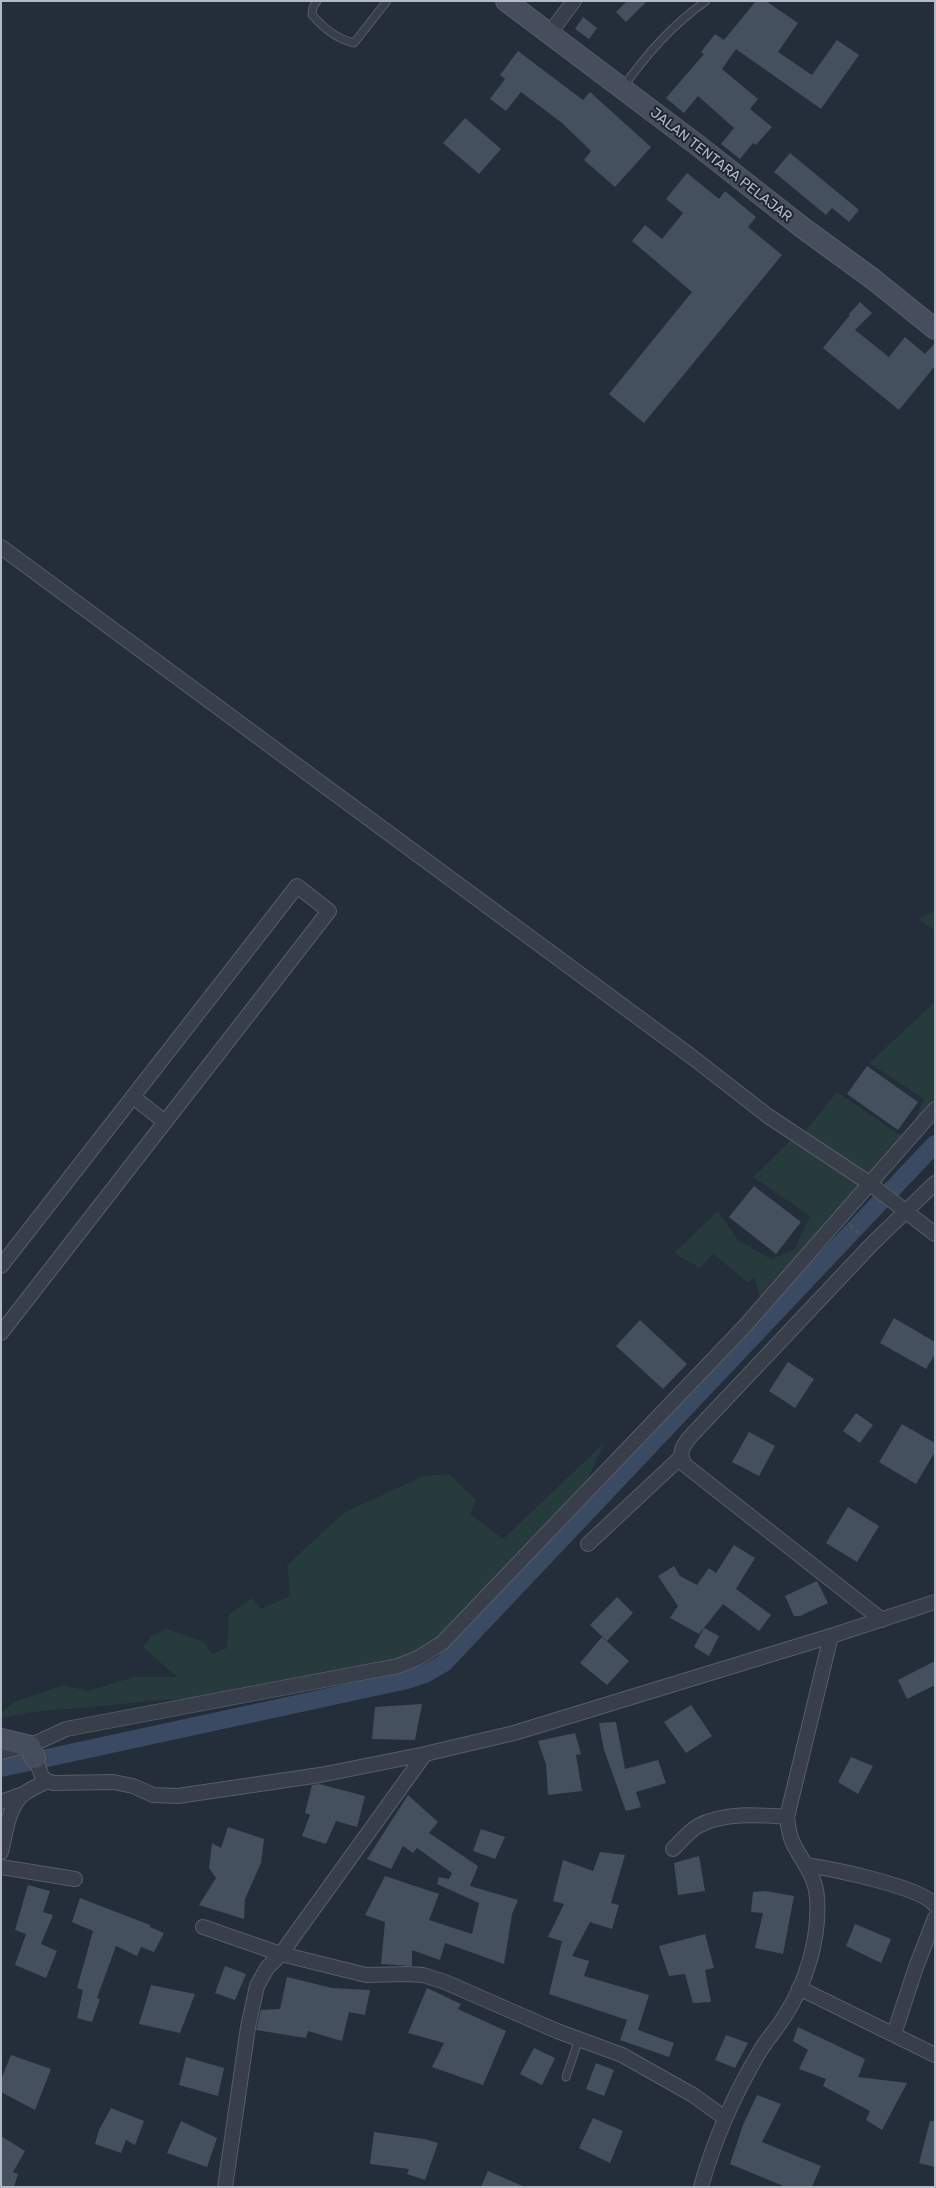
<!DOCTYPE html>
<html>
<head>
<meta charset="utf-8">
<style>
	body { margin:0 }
	#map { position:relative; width:936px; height:2188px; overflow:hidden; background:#242d3a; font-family:Rubik,sans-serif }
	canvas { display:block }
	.frame { position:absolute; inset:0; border:2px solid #b3bac6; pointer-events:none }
</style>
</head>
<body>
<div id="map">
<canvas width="936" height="2188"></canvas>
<div class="frame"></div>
</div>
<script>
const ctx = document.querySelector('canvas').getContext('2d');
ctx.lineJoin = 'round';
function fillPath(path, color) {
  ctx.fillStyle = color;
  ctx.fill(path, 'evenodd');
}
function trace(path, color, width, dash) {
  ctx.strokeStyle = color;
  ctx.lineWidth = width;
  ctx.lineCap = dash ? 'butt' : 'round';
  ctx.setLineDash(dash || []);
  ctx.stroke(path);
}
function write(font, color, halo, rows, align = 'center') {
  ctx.font = font + ' Rubik,sans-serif';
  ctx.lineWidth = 4;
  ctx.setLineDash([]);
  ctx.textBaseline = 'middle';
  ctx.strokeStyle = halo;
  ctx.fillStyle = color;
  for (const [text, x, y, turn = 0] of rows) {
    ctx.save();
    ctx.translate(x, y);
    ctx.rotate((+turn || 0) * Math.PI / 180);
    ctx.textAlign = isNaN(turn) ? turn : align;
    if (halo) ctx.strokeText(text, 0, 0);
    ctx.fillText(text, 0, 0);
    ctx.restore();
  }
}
fillPath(new Path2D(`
	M935,911V931L919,919Z
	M935,1002V1102L921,1118L915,1119L924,1099L869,1063Z
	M837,1092L897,1133L906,1135L760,1298L755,1278L747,1282L713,1254L700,1268L674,1253L718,1211L738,1240L771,1259L794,1250L810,1216L753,1177L796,1135L800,1138Z
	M604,1443L580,1497L433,1649L399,1663L209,1696L34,1712L1,1718V1714L14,1702L63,1685L88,1691L134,1677H177L143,1647L151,1636L167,1629L204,1642L212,1654L227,1648L229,1614L252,1598L261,1609L290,1596L287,1565L345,1512L424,1476L449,1474L476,1500L470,1514L503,1539Z`), '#273a3c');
trace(new Path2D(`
	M1,1768L407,1680L425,1674L444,1663L935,1144`), '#3a4a62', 18);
fillPath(new Path2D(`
	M627,1H647L626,22L616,12Z
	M756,1H766L798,23L778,52L812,75L837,40L859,55L821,109L736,49L722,69L758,99L750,109L772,127L756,145L753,143L740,159L721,144L734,128L698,96L684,113L666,98L704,54L701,52L715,34L724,40Z
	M583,17L597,28L589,39L575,29Z
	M518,51L583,100L590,92L651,147L615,187L584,160L591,151L562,123L521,92L506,111L490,99L505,79L500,75Z
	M465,118L501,149L479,174L443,143Z
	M790,153L859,210L849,222L832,208L826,215L774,172Z
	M687,173L719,199L725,191L756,217L748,227L782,255L644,423L609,394L692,292L632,241L645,225L662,239L683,213L666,199Z
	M860,302L872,313L855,330L889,357L905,337L925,354L935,343V366L899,410L823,348L850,315L849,314Z
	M867,1066L918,1102L898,1130L847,1094Z
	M754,1186L801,1222L776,1254L729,1217Z
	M894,1318L935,1342V1354L926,1369L880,1343Z
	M640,1320L687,1364L663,1389L616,1346Z
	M788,1362L814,1379L795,1408L769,1391Z
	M856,1413L873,1425L860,1443L843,1431Z
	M902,1424L935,1443V1452L916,1484L879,1462Z
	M749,1432L775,1446L759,1476L732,1462Z
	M848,1507L879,1526L857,1562L826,1543Z
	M734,1545L755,1558L736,1589L771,1615L759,1631L723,1604L699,1634L670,1618L678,1606L658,1576L674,1566L680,1576L697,1585L709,1568L716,1573Z
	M817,1581L828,1603L800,1616H794L785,1596Z
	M617,1597L633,1613L607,1641L590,1625Z
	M704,1628L719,1636L709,1656L694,1647Z
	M602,1637L629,1661L607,1685L580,1663Z
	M935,1661V1685L907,1699L898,1680Z
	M422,1704L415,1740L372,1739L375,1707Z
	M691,1705L712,1736L686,1753L664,1722Z
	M616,1722L625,1769L658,1760L666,1783L636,1792L641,1807L626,1811L604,1750L599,1723Z
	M575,1733L581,1754L576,1755L582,1791L548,1795L546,1764L538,1741Z
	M851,1757L873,1766L858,1794L838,1782Z
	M319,1784L365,1796L357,1827L336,1821L326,1844L302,1836L310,1815L305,1813L312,1785Z
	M408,1795L438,1822L429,1833L478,1866L470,1886L518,1900L512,1914L504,1964L445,1943L440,1960L412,1950V1966L381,1964L385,1922L365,1915L385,1876L439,1894L429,1920L472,1934L479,1903L437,1884L439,1877L449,1879L452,1873L417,1848L413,1853L403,1846L391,1869L367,1859Z
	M228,1827L264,1839L261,1863L245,1899L244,1919L199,1905L216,1878L209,1868L212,1843L221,1848Z
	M481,1829L505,1837L495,1859L473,1851Z
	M600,1852L625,1855L611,1903L619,1905L612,1929L590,1922L572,1956L589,1961L584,1976L649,1995L638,2030L674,2043L669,2057L620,2040L627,2020L549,1994L562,1941L548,1937L564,1904L553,1901L563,1860L593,1871Z
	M699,1856L705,1891L678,1895L674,1863Z
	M28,1885L50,1891L43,1912L53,1915L41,1944L57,1951L46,1978L15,1965L26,1934L15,1930Z
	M765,1891L794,1896L783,1954L755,1948L763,1913L751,1912L753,1892Z
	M80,1898L150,1925V1927L164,1933L154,1952L141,1947L137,1956L116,1946L97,1998L100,1999L92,2022L77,2018L83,1990L77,1988L93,1931L72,1922Z
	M855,1924L891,1939L881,1963L846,1946Z
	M705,1934L714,1968L705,1970L711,2002L693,2003L685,1974L669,1976L659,1946Z
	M225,1966L246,1974L235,2000L215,1993Z
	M287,1977L332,1988L370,1990L365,2015L349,2012L342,2041L308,2031L306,2038L256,2030L261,2010L280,2009Z
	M151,1985L195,1994L180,2033L139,2024Z
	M427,1988L461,2004L458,2009L506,2031L483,2085L432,2067L444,2043L408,2033Z
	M798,2027L865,2059L858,2077L907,2083L882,2130L866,2120L870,2111L823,2086L826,2079L799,2069L808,2050L793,2041Z
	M726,2035L748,2043L735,2068L715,2060Z
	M534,2048L555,2058L542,2085L520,2074Z
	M11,2055L51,2069L35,2110L1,2092V2079Z
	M186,2057L224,2068L218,2096L179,2085Z
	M596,2063L614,2070L604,2096L586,2089Z
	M757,2095L781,2104L762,2142L821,2166L812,2187H786L730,2164L743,2125Z
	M111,2108L144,2121L135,2145L126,2140L121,2153L95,2144L99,2130Z
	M593,2118L623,2131L610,2163L579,2148Z
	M181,2121L217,2138L207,2167L167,2153Z
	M930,2121H935V2167L919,2163Z
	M374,2132L424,2139L438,2143L425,2180L407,2174L409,2169L370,2164Z
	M1,2136L25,2151L13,2172L18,2174L14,2187H1Z
	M488,2171L525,2187H481Z`), '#45505e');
const lane = new Path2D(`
	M317,1L313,7L312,15C325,29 335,38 354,43L387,1
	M623,87C647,54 672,25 706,1
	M566,2077L579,2039`);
const street = new Path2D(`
	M549,34L574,1
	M1,547L692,1057L768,1116L869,1183L935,1234
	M133,1097L165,1122
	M1,1266L297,886L329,911L1,1333
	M588,1544L681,1457
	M882,1620L685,1465C678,1453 682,1447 690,1437L872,1244L935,1183
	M1,1752L36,1743L66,1729L398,1666L418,1658L442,1643L745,1326L935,1109
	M425,1754L281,1954L366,1975L407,1974L423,1975L445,1982L557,2031L622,2055L693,2095L725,2118
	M35,1758L43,1779L53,1783L113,1782L133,1786L153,1795L178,1796L320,1775L425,1754L514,1733L831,1636L935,1602
	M1,1802L23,1794
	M673,1849C680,1842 689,1831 698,1826C724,1812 759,1815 787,1817
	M1,1852C6,1833 8,1805 25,1793C32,1788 40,1785 47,1781
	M806,1865C832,1869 919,1886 935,1905
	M1,1867L75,1879
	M203,1927L281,1954L267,1968L257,1986L248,2027L225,2187
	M799,1988L935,2055
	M894,2034L916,1967L935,1918
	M701,2187C714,2140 735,2093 760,2051C767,2039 777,2029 784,2017C806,1984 820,1938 817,1898C816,1876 802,1862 793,1843C789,1835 788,1826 787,1817L831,1636`);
const secondary = new Path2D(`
	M506,1L696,144L803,228L873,279L935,329
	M1,1739L30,1746L35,1758`);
trace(lane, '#565d68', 9);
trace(street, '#565d68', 16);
trace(secondary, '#565d68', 22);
trace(new Path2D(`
	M850,1225L860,1235`), '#46575a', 3, [4, 4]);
trace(lane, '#383f4b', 7);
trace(street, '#383f4b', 14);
trace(secondary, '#464e5d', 20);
write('14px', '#b3bac6', '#1d242f', [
	["JALAN TENTARA PELAJAR",721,165,38]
]);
</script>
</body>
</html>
